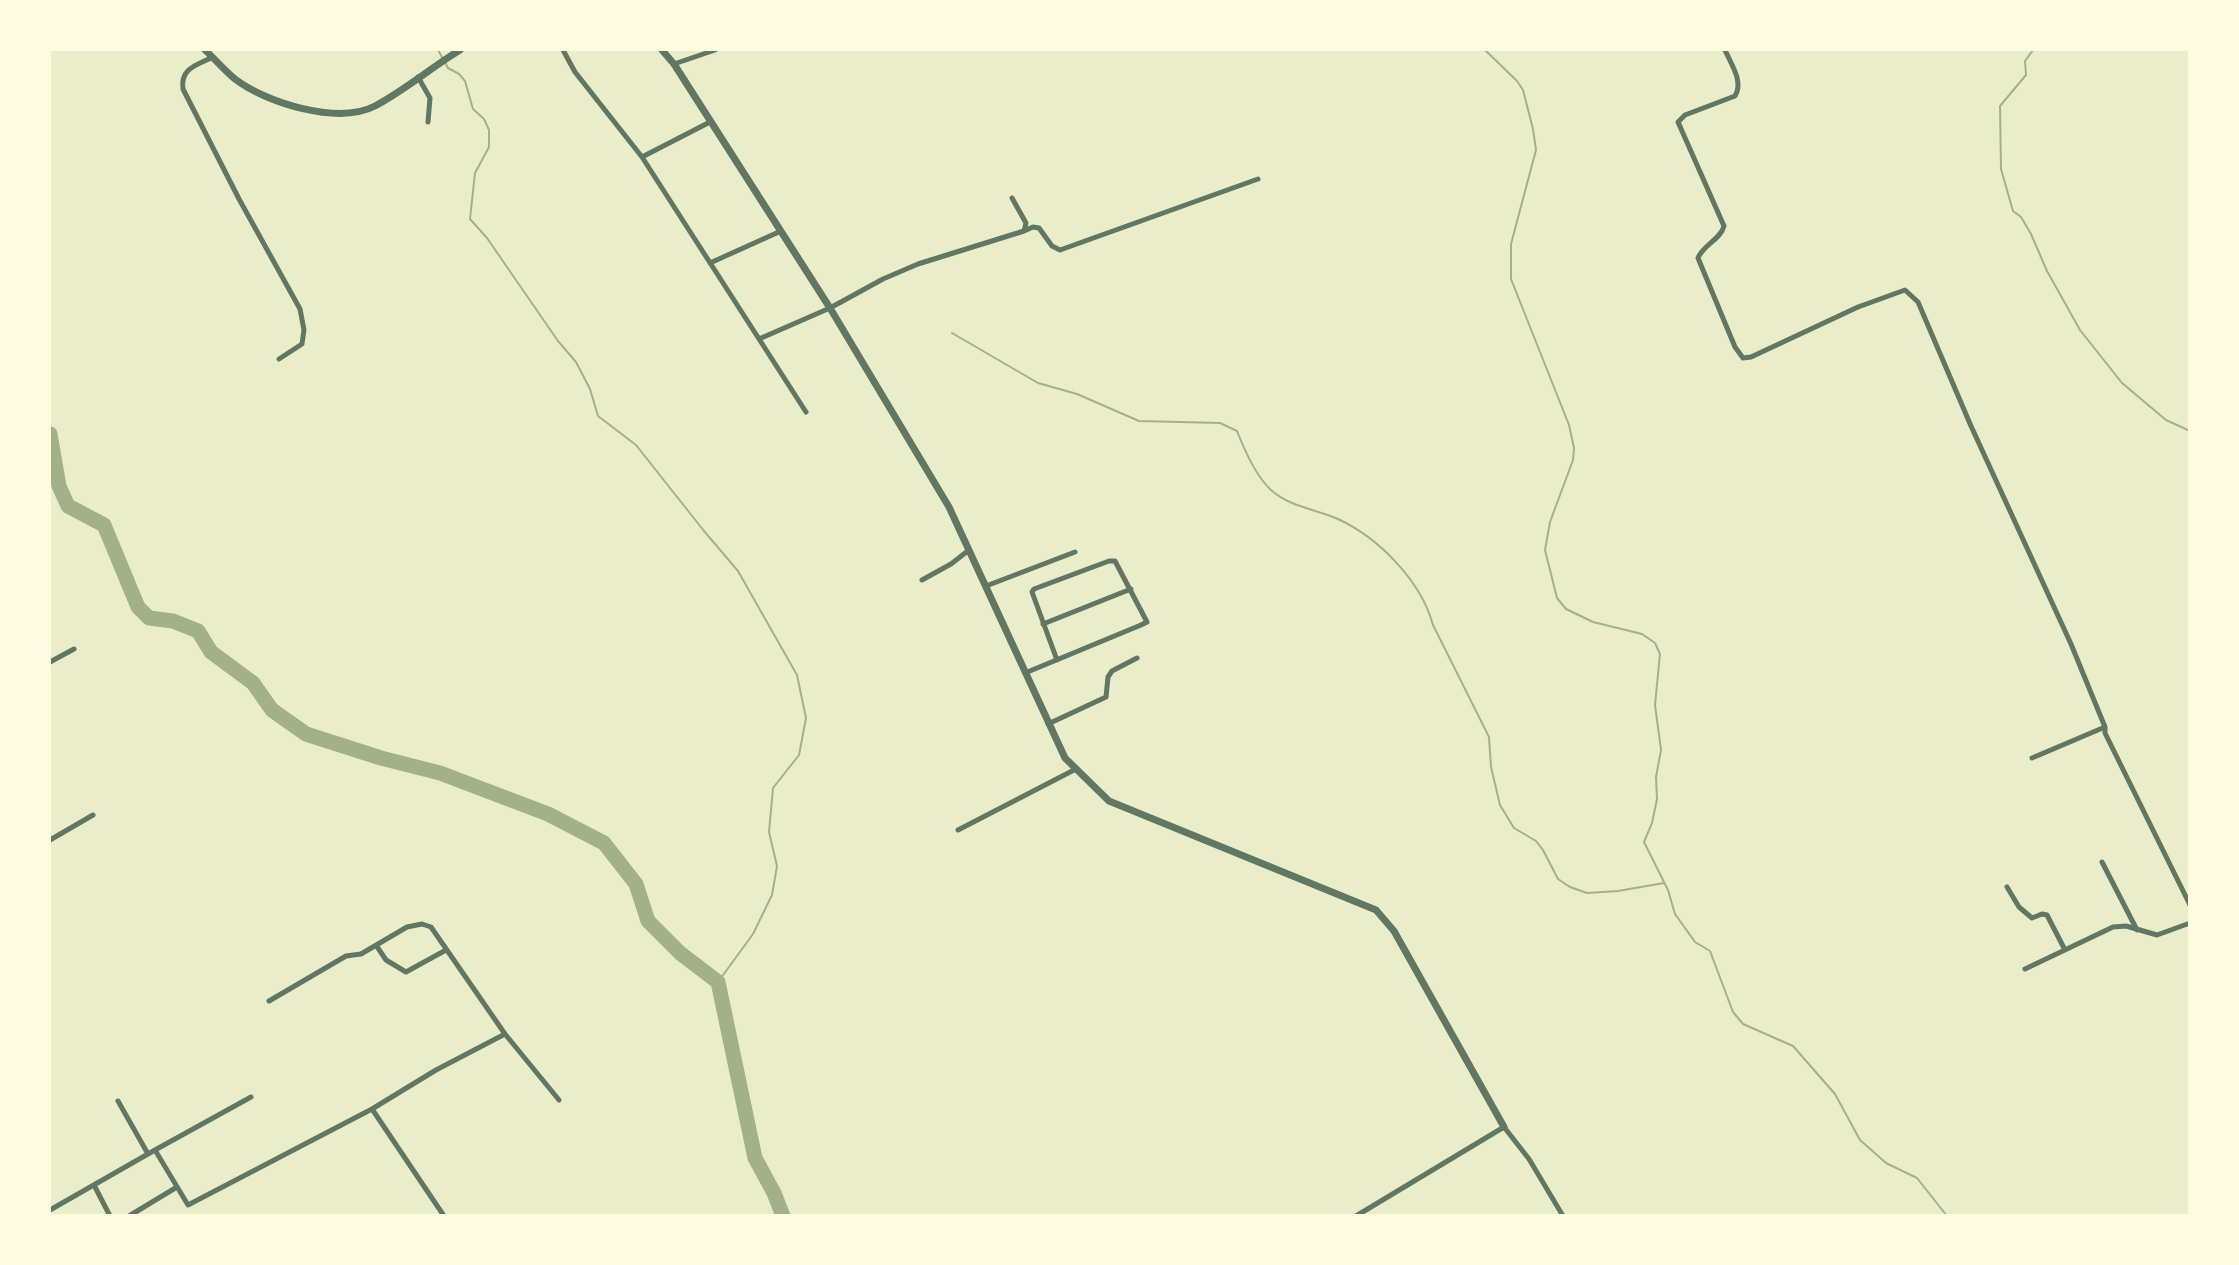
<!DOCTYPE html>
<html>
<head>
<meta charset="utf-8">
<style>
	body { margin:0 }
	#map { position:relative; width:2239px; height:1265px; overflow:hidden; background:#e9edc9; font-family:Karla,sans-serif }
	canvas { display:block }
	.frame { position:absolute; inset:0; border:51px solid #fefae0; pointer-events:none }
</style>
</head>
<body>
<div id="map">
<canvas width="2239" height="1265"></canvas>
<div class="frame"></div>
</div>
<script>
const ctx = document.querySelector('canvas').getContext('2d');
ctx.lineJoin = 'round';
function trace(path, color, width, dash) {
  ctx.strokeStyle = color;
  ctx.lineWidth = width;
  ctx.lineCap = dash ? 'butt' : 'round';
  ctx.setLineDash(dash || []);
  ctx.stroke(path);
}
trace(new Path2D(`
	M438,50L448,68L459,74L465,81L473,109L484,119L489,130V147L475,173L470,219L487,238L558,341L576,362L590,389L598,416L636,445L704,531L738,571L797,675L806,718L799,755L773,788L769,832L777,866L772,895L753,934L718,982
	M1485,50L1517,81L1523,90L1533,129L1536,150L1511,244V279L1569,425L1574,448L1573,460L1550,522L1545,550L1557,598L1566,609L1593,622L1642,634L1655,643L1660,654L1655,705L1661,750L1656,777L1657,799L1652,823L1644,842L1668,890L1675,914L1695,942L1710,951L1733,1012L1743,1024L1793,1046L1835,1094L1860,1140L1886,1163L1917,1178L1947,1216
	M2033,50L2025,61L2026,75L2000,106L2001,169L2013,211L2021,217L2031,234L2047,271L2080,330L2122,383L2166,420L2190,431
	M952,333L1038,383L1077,394L1139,421L1220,423L1237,431C1244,449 1257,477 1271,490C1290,507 1315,509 1338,519C1379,538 1421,581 1433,625L1489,737L1491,767L1500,805L1514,828L1536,841L1543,850L1558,879L1570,887L1587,893L1618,891L1664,883`), '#a3b18a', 2);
trace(new Path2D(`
	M50,434L59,486L68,506L104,525L138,607L149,618L173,621L198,631L211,652L253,683L272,710L306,734L381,758L440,773L548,814L604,843L636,884L648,921L680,953L718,982L755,1158L774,1193L783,1216`), '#a3b18a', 15);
trace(new Path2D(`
	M563,50L575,72L642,157L806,412
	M1725,50C1731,64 1744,82 1735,96L1685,115L1678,122L1724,226C1721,239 1703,245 1698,258L1735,347L1743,358L1751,357L1858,307L1905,290L1918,302L1971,426L2071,644L2105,727V733L2190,905
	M213,57C197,65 180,68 183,89L239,199L300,309L304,330L302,344L279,359
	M674,64L715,50
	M418,77L430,98L428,122
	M642,157L710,122
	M1024,231L1033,227L1039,228L1052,246L1060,250L1258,179
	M710,263L781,231
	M759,339L830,308L883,279L918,264L1024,231L1026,223L1012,198
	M922,580L951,564L969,550
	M986,586L1075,552
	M1043,624L1131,589
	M50,662L74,649
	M1025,673L1141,625L1147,622L1115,561H1109L1034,589L1032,592L1057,660
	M1048,724L1106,697L1108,677L1112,671L1137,658
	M2032,758L2105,727
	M958,830L1074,770
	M50,840L93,815
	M2102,862L2137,930
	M2007,887L2019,907L2032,918L2042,914L2047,915L2065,950
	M376,945L386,960L406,972L446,950
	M2025,969L2113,927L2126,926L2157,935L2190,923
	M505,1034L559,1100
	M118,1101L148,1154
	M372,1109L444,1216
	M155,1150L251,1097
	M94,1185L110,1216
	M50,1210L155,1150L188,1205L372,1109L436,1070L505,1034L431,927L422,924L407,927L361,954L346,956L269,1001
	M129,1216L177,1187
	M1356,1216L1504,1127L1529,1159L1563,1216`), '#617663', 5);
trace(new Path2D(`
	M205,50C215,59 224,70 235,79C266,103 338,125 375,106C405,90 432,67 460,50
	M662,50L674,64L830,308L949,507L1065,758L1109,801L1376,910L1394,931L1504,1127`), '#617663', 7);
</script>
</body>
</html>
